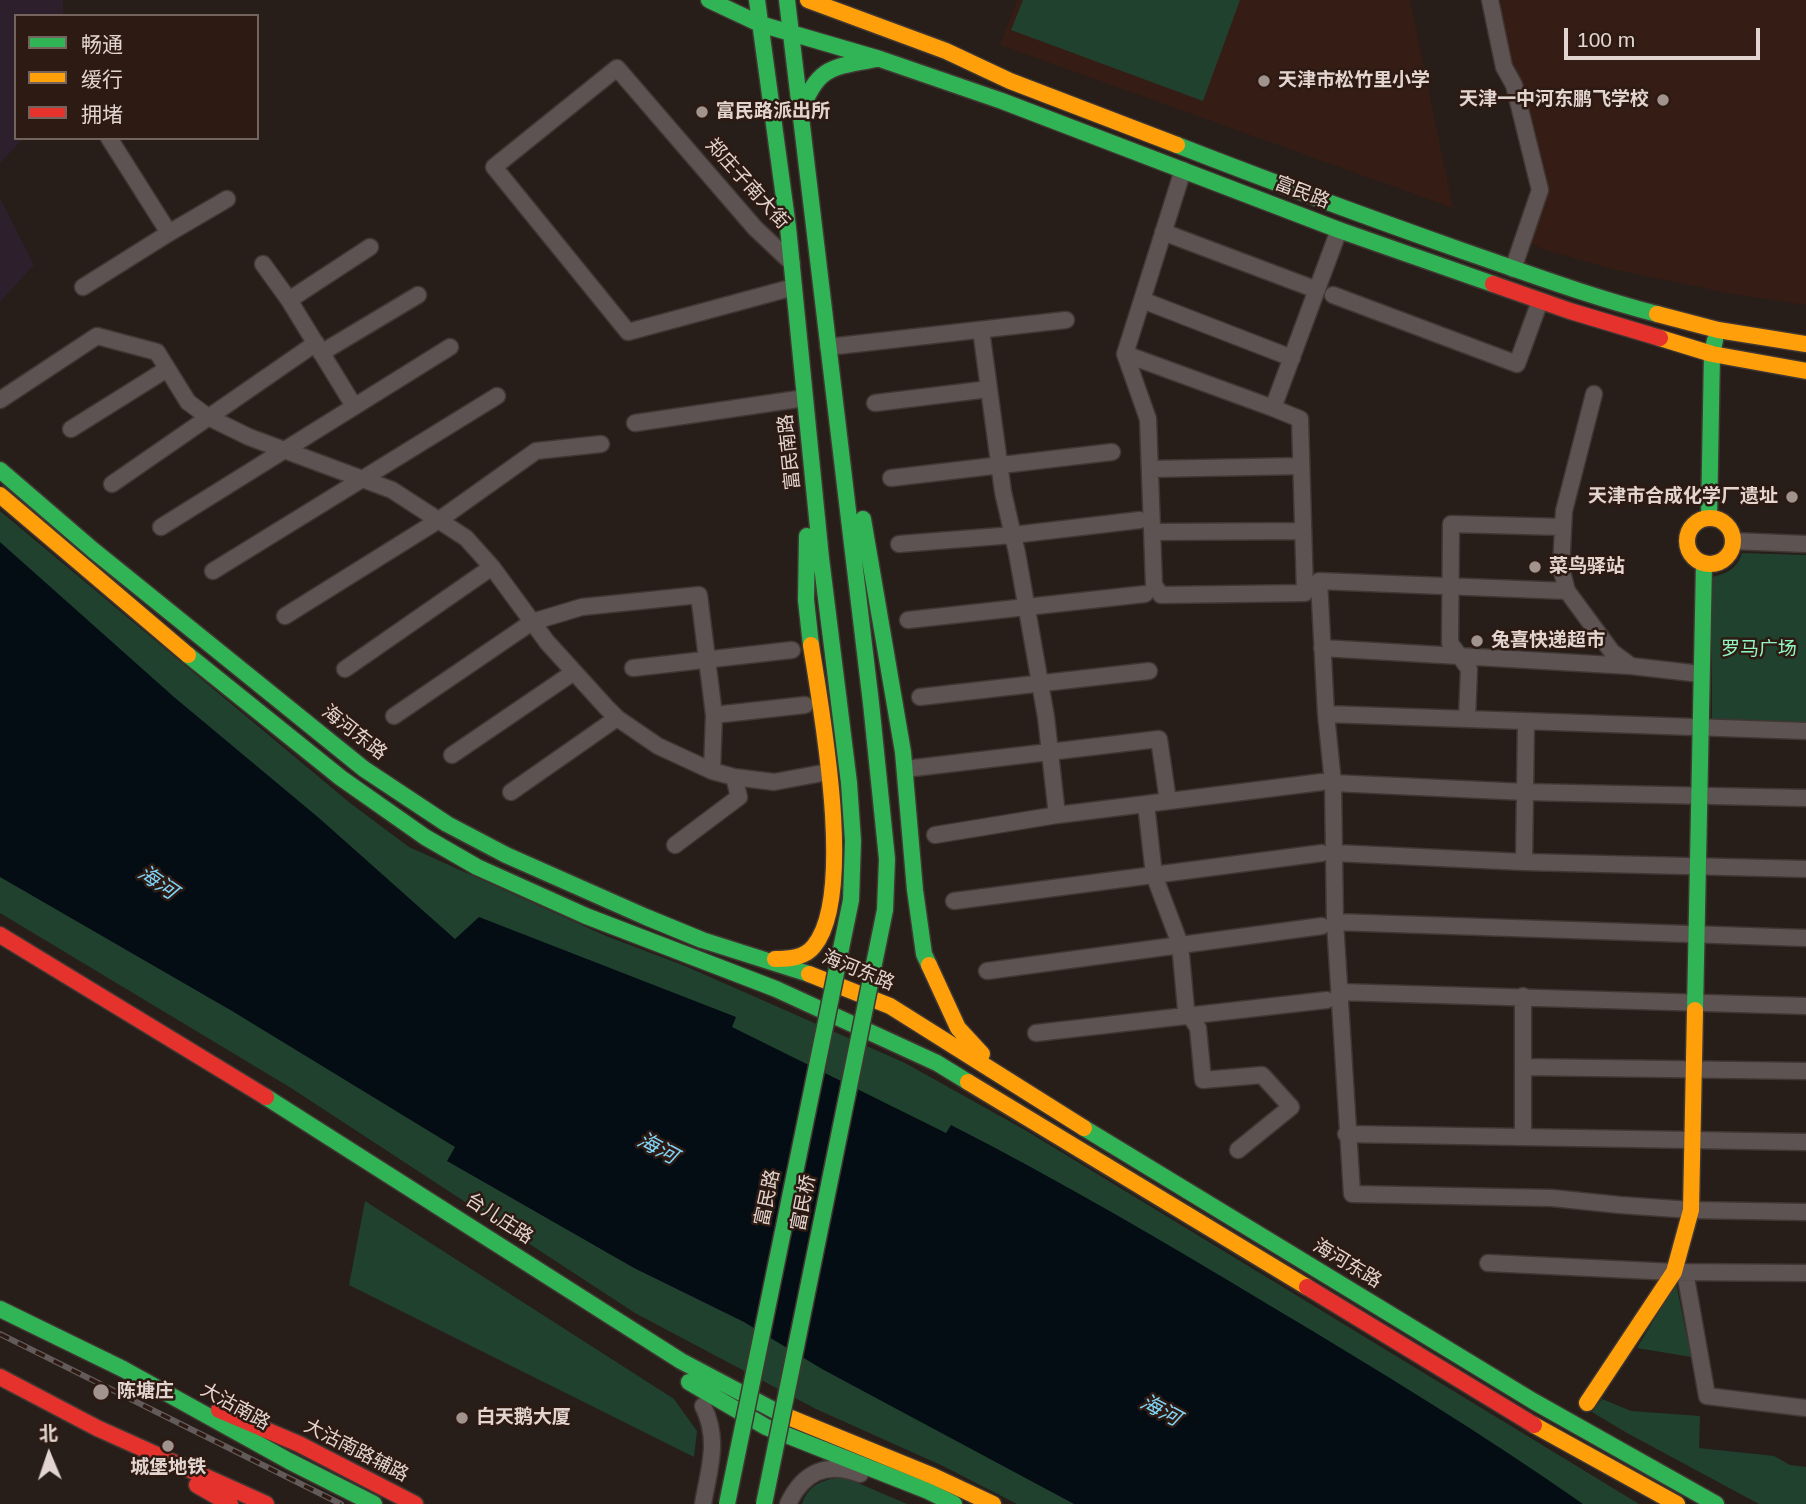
<!DOCTYPE html>
<html>
<head>
<meta charset="utf-8">
<style>
	body { margin:0 }
	#map { position:relative; width:1806px; height:1504px; overflow:hidden; background:#271d19; font-family:Helvetica,"Noto Sans SC",sans-serif }
	canvas { display:block }
	.legend { position:absolute; left:14px; top:14px; width:245px; height:126px; box-sizing:border-box; background:#2d1a13; border:2px solid #75645e; margin:0; padding:9px 12px; list-style:none; font-size:21px; color:#e2d4cf }
	.legend li { display:flex; align-items:center; gap:14px; height:35px }
	.legend b { width:35px; border:2px solid #75645e }
	.north { position:absolute; left:14px; top:1420px; width:70px; height:70px; -webkit-text-stroke:5px #2d1a13; paint-order:stroke; rotate:358deg; font-size:19px; font-weight:700; line-height:28px; text-align:center; color:#e2d4cf }
	.north::after { content:''; display:block; margin:auto; width:24px; height:32px; background:#e2d4cf; clip-path:polygon(50% 0,100% 100%,50% 72%,0 100%) }
	.scale { position:absolute; left:1564px; top:28px; width:196px; height:32px; box-sizing:border-box; border:4px solid #e2d4cf; border-top:0; padding-left:9px; font-size:21px; line-height:24px; white-space:nowrap; color:#e2d4cf; -webkit-text-stroke:5px #2d1a13; paint-order:stroke }
</style>
</head>
<body>
<div id="map">
<canvas width="1806" height="1504"></canvas>
<ul class="legend">
<li><b style="height:9px;background:#30b455"></b>畅通</li>
<li><b style="height:9px;background:#ff9f0a"></b>缓行</li>
<li><b style="height:9px;background:#e5322d"></b>拥堵</li>
</ul>
<div class="north">北</div>
<div class="scale">100 m</div>
</div>
<script>
const ctx = document.querySelector('canvas').getContext('2d');
ctx.lineJoin = 'round';
function fillPath(path, color) {
  ctx.fillStyle = color;
  ctx.fill(path, 'evenodd');
}
function trace(path, color, width, dash) {
  ctx.strokeStyle = color;
  ctx.lineWidth = width;
  ctx.lineCap = dash ? 'butt' : 'round';
  ctx.setLineDash(dash || []);
  ctx.stroke(path);
}
function write(font, color, halo, rows, align = 'center') {
  ctx.font = font + ' Helvetica,"Noto Sans SC",sans-serif';
  ctx.lineWidth = 5;
  ctx.setLineDash([]);
  ctx.textBaseline = 'middle';
  ctx.strokeStyle = halo;
  ctx.fillStyle = color;
  for (const [text, x, y, turn = 0] of rows) {
    ctx.save();
    ctx.translate(x, y);
    ctx.rotate((+turn || 0) * Math.PI / 180);
    ctx.textAlign = isNaN(turn) ? turn : align;
    if (halo) ctx.strokeText(text, 0, 0);
    ctx.fillText(text, 0, 0);
    ctx.restore();
  }
}
fillPath(new Path2D(`
	M0,0H63V16H16V138H24L0,163Z
	M0,198L34,265L0,302Z`), '#2d202c');
fillPath(new Path2D(`
	M1017,0H1410L1453,208L1000,45Z
	M1502,0H1806V305L1728,293L1616,270L1542,249L1526,240L1542,189L1499,10Z`), '#351d15');
fillPath(new Path2D(`
	M1023,0H1240L1203,101L1011,30Z
	M0,511L350,803L409,847L606,936L685,966L905,1063L1025,1130L1639,1504H1017L943,1466L816,1409L635,1313L291,1088L0,913Z
	M1742,553L1806,555V725L1712,723V577C1728,573 1737,569 1742,553Z
	M365,1201L674,1399L697,1431L694,1457L349,1285Z
	M1676,1283L1691,1357L1637,1348Z
	M1602,1399L1631,1411L1700,1416L1699,1448L1774,1456L1790,1465L1806,1467V1504H1759L1627,1433L1592,1412Z
	M844,1477L907,1504H802C808,1484 825,1479 844,1477Z`), '#21412f');
fillPath(new Path2D(`
	M0,542L174,697L319,818L455,939L479,917L736,1017L732,1027L946,1133L951,1125C1061,1181 1168,1244 1274,1308C1378,1370 1483,1434 1583,1504H1074L822,1369L744,1322L634,1268L447,1161L455,1147L232,1011L0,877Z`), '#040d14');
const street = new Path2D(`
	M1490,0L1504,67L1514,85L1540,190L1513,269
	M1183,170L1125,354L1273,408L1339,230
	M1163,232L1317,290
	M169,233L227,199
	M792,263L755,228L617,68L494,167L628,332L794,287
	M263,264L289,300L354,406
	M83,287L169,233L109,138
	M1333,295L1517,364L1540,301
	M289,300L370,247
	M1142,300L1292,358
	M981,330L1003,492L1017,553L1046,717L1057,815
	M828,347L1066,320
	M321,353L418,295
	M1125,354L1148,419L1154,585L1161,595L1305,593L1300,419L1273,408
	M1594,394L1564,511L1561,568L1567,591L1612,652L1631,666L1701,674
	M0,400L97,336L157,352L188,402L208,417L249,437L392,490L466,538L492,567L547,642L606,707L617,718L658,746L712,771L734,777L774,782L828,772
	M875,403L989,389
	M635,423L805,398
	M71,429L167,369
	M1150,469L1301,466
	M891,478L1112,452
	M112,484L316,343
	M161,527L450,347
	M1152,532L1303,531
	M1733,541L1806,544
	M899,544L1013,535L1140,520
	M213,571L497,396
	M1567,591L1319,581L1326,714L1333,783L1335,922L1352,1194L1552,1198L1620,1205L1691,1210L1806,1212
	M285,616L439,520L536,451L601,444
	M908,620L1145,594
	M1322,648L1630,666
	M633,668L792,650
	M345,669L492,567
	M920,697L1149,671
	M1326,714L1806,731
	M714,715L805,705
	M394,716L532,622L582,607L699,595L714,715L712,771
	M1467,719L1469,669L1450,643L1451,524L1563,527
	M452,755L574,672
	M905,769L1159,739L1168,801
	M1333,783L1525,792L1806,798
	M511,792L617,718
	M1146,804L1154,875L1180,944L1186,1009L1198,1028L1203,1080L1262,1075L1291,1107L1238,1150
	M935,835L1057,815L1322,782
	M675,845L739,797L734,777
	M1335,853L1524,862L1806,869
	M1524,862L1526,722
	M954,901L1322,853
	M1335,922L1806,938
	M987,971L1322,926
	M1339,992L1806,1006
	M1036,1033L1327,1000
	M1523,1067L1806,1071
	M1346,1134L1806,1142
	M1523,1136V996
	M1488,1263L1674,1272L1806,1273
	M1685,1272L1707,1396L1806,1408
	M703,1406C720,1440 709,1469 703,1504
	M788,1504C803,1472 827,1461 860,1474`);
const fast = new Path2D(`
	M709,0L760,24L880,59L1002,101L1339,230L1493,284
	M757,0L788,227L821,558L849,783L853,841L851,900
	M787,0L871,703L887,859L885,910
	M801,112C817,66 833,67 877,59
	M1177,145C1272,182 1367,217 1463,251C1527,273 1591,297 1657,314
	M0,470L93,550L364,769L447,824L506,855L646,917L702,940L809,974
	M1709,518L1712,354L1715,340
	M863,519L903,752L915,890L924,954L929,965
	M807,536L806,600L811,645
	M188,655L341,778L425,837L477,867L586,916L776,989L937,1063L968,1082
	M1695,1010L1704,564
	M266,1097L681,1361L781,1414
	M1084,1128L1533,1401L1716,1504
	M0,1309L123,1369L289,1461L374,1504
	M689,1382L766,1427L928,1491L954,1504`);
const slow = new Path2D(`
	M808,0L946,51L1010,81L1177,145
	M1657,314L1718,330L1806,344
	M1660,338L1712,354L1806,371
	M0,495L188,655
	M1687 541a23 23 0 1 1 46 0a23 23 0 1 1-46 0Z
	M775,959C789,959 805,958 814,946C856,895 821,709 811,645
	M929,965L958,1028L982,1054
	M809,974L890,1006L1084,1128
	M968,1082L1307,1287
	M1587,1403L1674,1272L1691,1210L1695,1010
	M781,1414L933,1476L993,1504
	M1534,1425L1677,1504`);
const jam = new Path2D(`
	M1493,284L1570,311L1660,338
	M0,935L266,1097
	M1307,1287L1534,1425
	M0,1377L97,1428L266,1504
	M219,1410L299,1444L415,1504
	M197,1485L230,1504`);
trace(street, '#403733', 19);
trace(fast, '#403733', 19);
trace(slow, '#403733', 19);
trace(jam, '#403733', 19);
trace(street, '#5d5353', 16);
trace(fast, '#30b455', 16);
trace(slow, '#ff9f0a', 16);
trace(jam, '#e5322d', 16);
const rail = new Path2D(`
	M0,1334L341,1504`);
trace(rail, '#635a5a', 6);
trace(rail, '#2d1a13', 3.5, [10]);
const fastBridge = new Path2D(`
	M727,1504L851,900
	M764,1504L885,910`);
trace(fastBridge, '#403733', 19, []);
trace(fastBridge, '#30b455', 16);
for (const [x, y, r, color] of [
	[1264,81,7,"#a1948f"],
	[1663,100,7,"#a1948f"],
	[702,112,7,"#a1948f"],
	[1792,497,7,"#a1948f"],
	[1535,567,7,"#a1948f"],
	[1477,641,7,"#a1948f"],
	[101,1392,9,"#a1948f"],
	[462,1418,7,"#a1948f"],
	[168,1446,7,"#a1948f"]
]) {
  const dot = new Path2D();
  dot.arc(x, y, r, 0, 2 * Math.PI);
  ctx.fillStyle = color;
  ctx.fill(dot);
  trace(dot, '#2d1a13', 2.5);
}
write('bold 19px', '#e2d4cf', '#2d1a13', [
	["天津市松竹里小学",1278,81],
	["天津一中河东鹏飞学校",1649,100,"right"],
	["富民路派出所",716,112],
	["天津市合成化学厂遗址",1778,497,"right"],
	["菜鸟驿站",1549,567],
	["兔喜快递超市",1491,641],
	["陈塘庄",117,1392],
	["白天鹅大厦",476,1418],
	["城堡地铁",168,1468,"center"]
], 'left');
write('19px', '#e2d4cf', '#2d1a13', [
	["郑庄子南大街",747,184,48],
	["富民路",1302,193,21],
	["富民南路",790,452,-96],
	["海河东路",354,733,38],
	["海河东路",858,971,22],
	["富民路",768,1198,-78],
	["富民桥",804,1203,-79],
	["台儿庄路",499,1219,33],
	["海河东路",1347,1264,31],
	["大沽南路",235,1407,29],
	["大沽南路辅路",356,1451,27]
]);
write('19px', '#92f6c0', '#2d1a13', [
	["罗马广场",1759,650]
]);
write('italic 21px', '#7fd4f8', '#2d1a13', [
	["海河",157,883,35],
	["海河",657,1149,28],
	["海河",1160,1411,28]
]);
</script>
</body>
</html>
